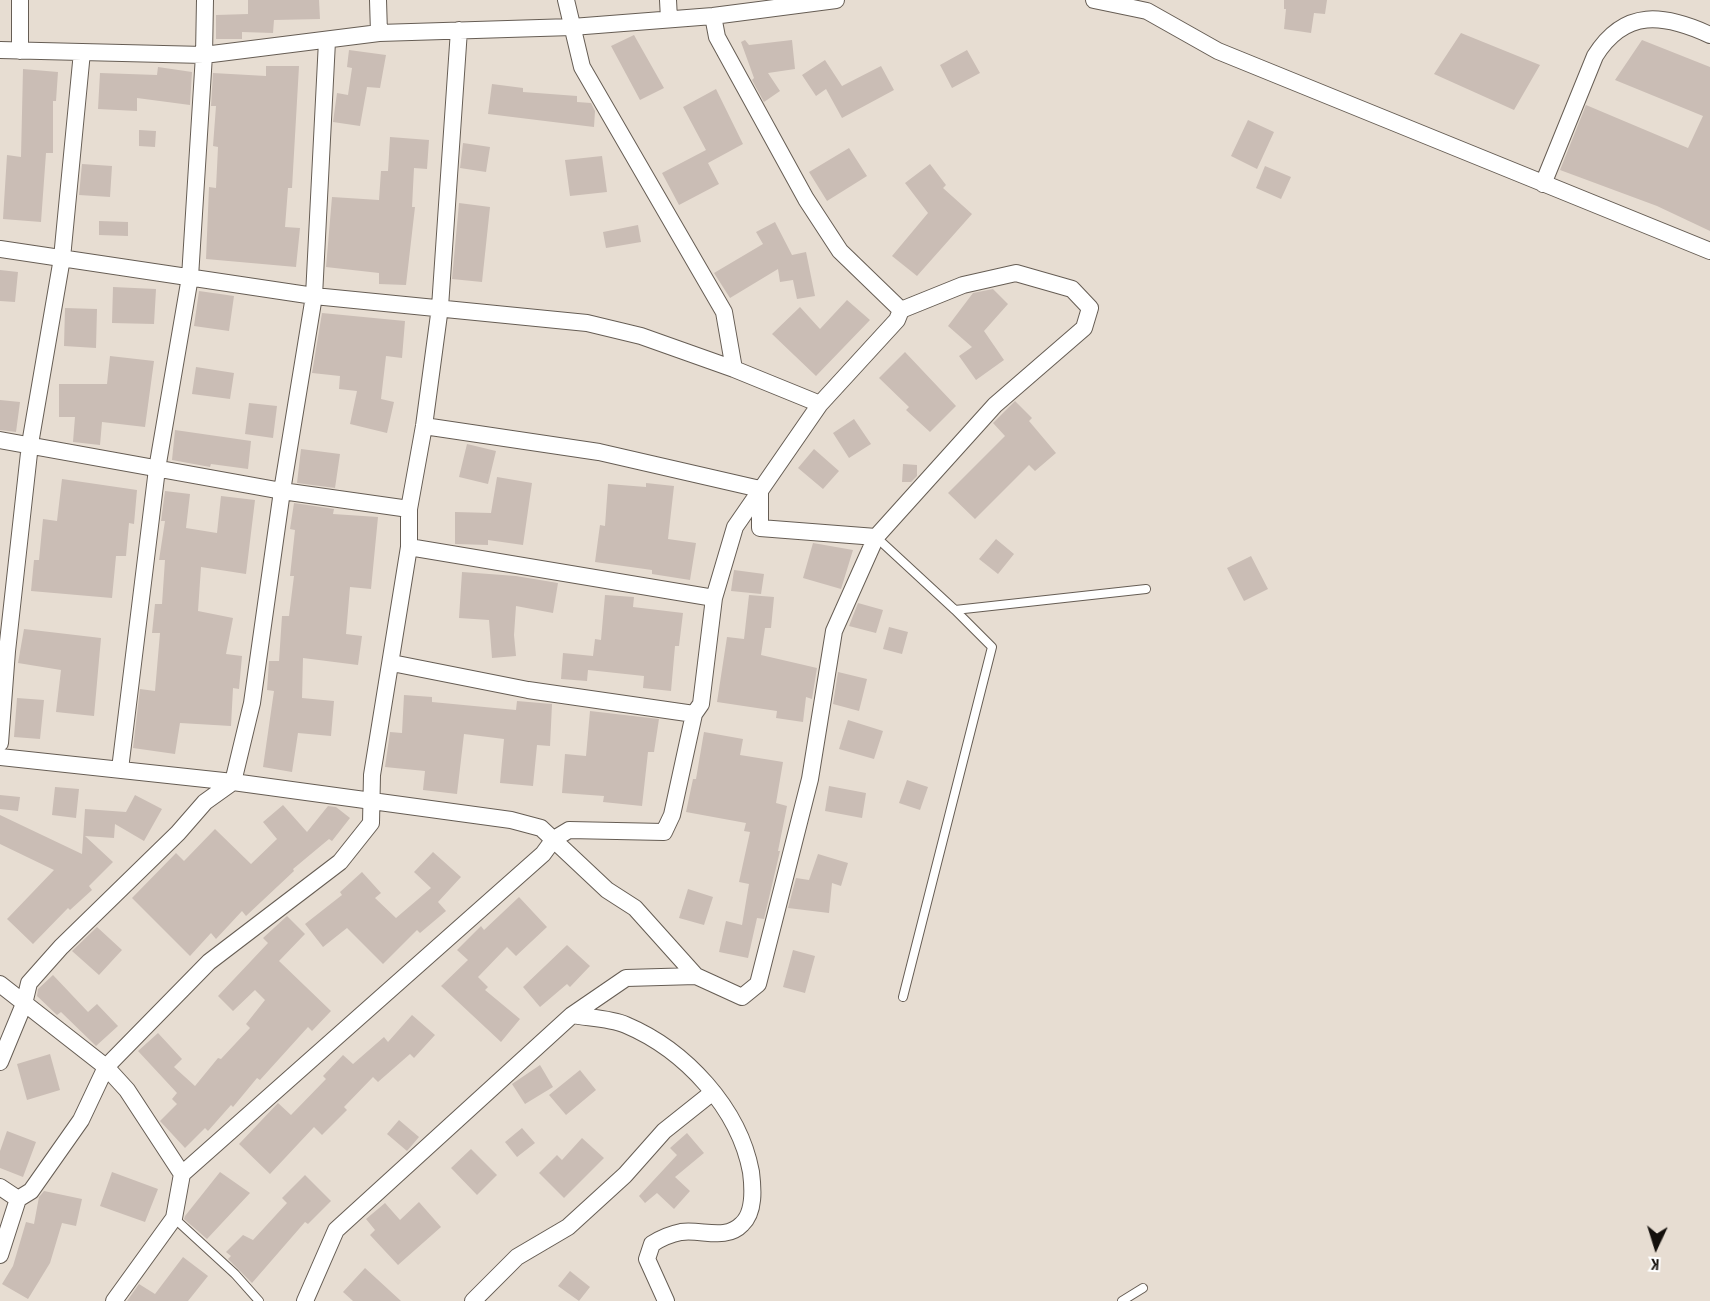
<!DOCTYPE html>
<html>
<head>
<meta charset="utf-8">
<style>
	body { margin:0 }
	#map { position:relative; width:1710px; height:1301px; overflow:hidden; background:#e7ddd2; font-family:"PT Sans Narrow",sans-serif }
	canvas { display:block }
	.north { position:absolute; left:1626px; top:1217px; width:60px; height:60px; -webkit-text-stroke:4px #fff; paint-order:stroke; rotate:184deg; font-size:16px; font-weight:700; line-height:24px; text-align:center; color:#14100c }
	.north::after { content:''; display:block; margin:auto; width:21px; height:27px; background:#14100c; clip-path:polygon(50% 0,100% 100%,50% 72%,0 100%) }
</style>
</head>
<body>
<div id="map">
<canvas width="1710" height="1301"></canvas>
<div class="north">K</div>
</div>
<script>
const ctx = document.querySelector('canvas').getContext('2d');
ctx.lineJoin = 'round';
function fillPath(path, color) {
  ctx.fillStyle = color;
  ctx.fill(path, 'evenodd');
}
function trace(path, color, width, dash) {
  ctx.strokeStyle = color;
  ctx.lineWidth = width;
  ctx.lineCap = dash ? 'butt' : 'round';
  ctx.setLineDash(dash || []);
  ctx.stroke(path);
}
fillPath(new Path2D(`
	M248,0H319L320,19L274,20L273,33L242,32V39H216V15L248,14Z
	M1284,0H1327L1325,14L1314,13L1311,33L1284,29L1286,9H1284Z
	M1461,33L1540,65L1514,110L1434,74Z
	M634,35L664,88L640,100L611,46Z
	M745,40L749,45L792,40L795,69L768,73L780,91L764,102L752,80L754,78L741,42Z
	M1642,40L1710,67V231L1657,206L1560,170L1586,105L1688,148L1703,116L1615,80Z
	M349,50L386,55L380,88L367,87L360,126L333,122L337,93L348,95L352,68L347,67Z
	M967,50L980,73L952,88L940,65Z
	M825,60L842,86L881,66L894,90L842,118L826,89L816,96L802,75Z
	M266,66H299L292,188H288L285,227L300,228L296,267L206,259L209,187L216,188L218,147L213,146L216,106H211L213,73L266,76Z
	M158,67L192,72L190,105L137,98V111L98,109L100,73L157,75Z
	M23,69L58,72L56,101H53V153H46L41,222L3,219L7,155L21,157Z
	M492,84L523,88V92L577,96V102L591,103L595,111L594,127L488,114Z
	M716,89L743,144L708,163L719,184L679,205L662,173L706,150L683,107Z
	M1248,120L1274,132L1257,169L1231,156Z
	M139,130L156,131L155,147L139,146Z
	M390,137L429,140L427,169L414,168L412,207H415L406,285L379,284V273L326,267L332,197L379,200L381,171H388Z
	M463,143L490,147L486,172L460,168Z
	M849,148L867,176L827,201L809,172Z
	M602,156L607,192L570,196L565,160Z
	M82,164L112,166L110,197L79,195Z
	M930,164L946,185L943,188L972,214L917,276L892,256L928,213L905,183Z
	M1265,166L1291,177L1281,199L1256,188Z
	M459,203L490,207L482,282L452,279Z
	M99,221L128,222V236L99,235Z
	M775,222L792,255L806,252L815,296L797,299L793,280L780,282L778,269L730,298L714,273L763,244L756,232Z
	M638,225L641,242L606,248L603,232Z
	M0,270L18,272L15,302L0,301Z
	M113,287L156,289L154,324L112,323Z
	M993,289L1008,304L984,331L1004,360L976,380L959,356L972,347L948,326L973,293Z
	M199,291L234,296L229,331L194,326Z
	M847,300L870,320L816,376L772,334L800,307L820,329Z
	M65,308L97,309L96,348L64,346Z
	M322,313L405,321L402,358L386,356L381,399L394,402L387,433L350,424L357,391L339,389L340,376L312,373Z
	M905,352L956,406L930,432L906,410L909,407L879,378Z
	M110,356L154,361L145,427L102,422L100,445L73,442L75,417H59V384H107Z
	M196,367L234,373L230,399L192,394Z
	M0,400L20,402L16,432L0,430Z
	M1015,401L1032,418L1029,421L1056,453L1035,471L1029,465L975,519L948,493L1005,436L993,423Z
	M249,403L277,406L273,438L245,434Z
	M854,419L871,444L849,458L833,433Z
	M175,430L251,441L248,469L211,464L210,467L172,460Z
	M467,444L496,451L488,484L459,477Z
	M301,449L340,454L335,488L297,483Z
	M814,449L839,471L823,489L798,468Z
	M903,464L917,465V476L911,482H902Z
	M497,477L532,483L523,545L488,540V545L455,544V512L491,513Z
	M62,479L137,490L134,524L129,523L126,556H116L112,598L31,591L34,560H39L43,519L57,521Z
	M646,483L674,486L668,539L696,543L690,580L652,574V570L595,562L600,525L605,526L608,484L646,487Z
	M165,491L190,494L186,528L217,533L221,496L255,500L246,574L201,567L198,611L233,618L226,654L242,656L239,689L233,688L231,726L180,723L175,754L133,748L140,689L155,691L160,633H152L155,604H162L165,560H159L165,521H161Z
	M294,503L334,509L333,514L378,517L371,589L350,587L346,634L362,636L358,665L303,658L302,698L334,701L331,736L298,733L292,772L263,767L274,691L267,690L269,661H279L282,616H289L294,576H290L295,530L290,529Z
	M996,539L1014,554L998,574L979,559Z
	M813,543L853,550L841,589L803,578Z
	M1251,556L1268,589L1244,601L1227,568Z
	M734,570L764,574L761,594L731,591Z
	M462,572L516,576L558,583L553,613L516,606L514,635L516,656L492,658L489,620L459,618Z
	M605,595L634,597L633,607L683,613L679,646H675L671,691L643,688L644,676L588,670L587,681L561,679L563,653L593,656L595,639L601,640Z
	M749,595L774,597L771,628H765L761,655L817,668L812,699L806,697L803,722L776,718L777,711L717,702L727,637L744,639Z
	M858,603L883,610L876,633L849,626Z
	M889,627L908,632L902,654L883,649Z
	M24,629L101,638L94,716L56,712L61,670L18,663Z
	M838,672L867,679L859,711L833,704Z
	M404,695L432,697V702L516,710L517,701L552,704L550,746L537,745L533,786L500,783L504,739L464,734L457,794L423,790L425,771L385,767L390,732L402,733Z
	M17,698L44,700L40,739L14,737Z
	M590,711L659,719L654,752H648L642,806L603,802L604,796L562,793L565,754L586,756Z
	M848,720L883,731L874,759L839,749Z
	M704,732L743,739L740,755L783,762L776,803L787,806L778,851H780L764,919L757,918L748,958L719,952L726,921L742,925L749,884L739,882L750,832L744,831L746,823L686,812L693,779H696Z
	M907,780L928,787L920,810L899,803Z
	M829,786L866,793L862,818L825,811Z
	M55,787L79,789L76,818L52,815Z
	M0,795L20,797L18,811L0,809Z
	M135,795L162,809L144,841L115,824L114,838L85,836L113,862L89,886L92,890L70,910L68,908L33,944L7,919L54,870L0,844V815L82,854L85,809L126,812Z
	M283,805L307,832L328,806L336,807L350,818L332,841L329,839L293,869L294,871L246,916L242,911L216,939L211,933L190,956L132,898L176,853L184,861L215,829L251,864L277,839L263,822Z
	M433,852L461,877L438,902L446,911L420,933L417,930L383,964L347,928L323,947L305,924L342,895L340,892L362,872L381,893L375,898L396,918L431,888L414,872Z
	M818,854L848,863L841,886L832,883L829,913L788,908L796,878L809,880Z
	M688,889L713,897L704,925L679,918Z
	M519,897L547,927L516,956L507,947L478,977L488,987L485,990L520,1019L501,1042L441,986L468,960L457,950L481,926L484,930Z
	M287,916L305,934L279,961L331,1011L312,1031L308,1027L260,1080L257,1078L233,1107L231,1105L208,1131L205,1128L185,1148L160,1121L177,1104L172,1099L177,1093L138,1051L158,1033L182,1059L174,1067L195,1086L218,1058L221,1059L250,1028L246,1024L265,1000L255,990L233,1011L218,996L268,943L263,938Z
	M97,927L122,950L99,975L72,951Z
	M567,945L590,966L570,987L567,984L540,1007L523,987Z
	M793,950L815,956L805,993L783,987Z
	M53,975L88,1012L97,1004L118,1026L96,1046L61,1012L57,1015L37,996L38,989Z
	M412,1015L435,1035L414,1058L410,1054L378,1082L373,1077L344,1107L347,1110L322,1135L314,1127L270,1174L239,1144L278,1103L291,1115L326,1079L323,1076L343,1055L353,1064L384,1037L388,1042Z
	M50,1054L60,1090L27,1100L17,1064Z
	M540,1065L553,1087L525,1104L512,1084Z
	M580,1070L596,1090L566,1115L549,1095Z
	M399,1120L419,1137L407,1151L387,1134Z
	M522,1128L535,1143L517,1157L505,1142Z
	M7,1131L36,1142L23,1177L0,1168V1151Z
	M687,1133L704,1153L675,1177L690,1191L674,1209L657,1193L645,1203L639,1196L677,1155L670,1148Z
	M582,1138L604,1158L564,1198L539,1173L557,1155L562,1160Z
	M471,1149L497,1175L477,1195L451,1168Z
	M112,1172L158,1189L145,1222L100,1206Z
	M220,1172L250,1193L207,1239L184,1219L185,1216Z
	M305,1175L331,1201L308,1224L305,1222L252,1283L228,1259L231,1256L226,1252L243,1235L253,1240L287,1203L282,1198Z
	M44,1191L82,1199L76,1226L62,1223L50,1263L28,1299L2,1284L13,1266L26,1222L34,1224L39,1197Z
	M419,1202L441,1227L398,1265L370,1235L375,1230L366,1219L385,1203L400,1220Z
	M183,1257L208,1276L188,1301H127L139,1284L155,1294Z
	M365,1268L401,1301H353L343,1292Z
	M570,1271L590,1287L579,1301L558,1286Z`), '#cabdb5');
const lane = new Path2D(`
	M876,537L955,610L1146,589
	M903,997L992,647L955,610
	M174,1218L235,1274L259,1301
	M1122,1301L1143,1288`);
const street = new Path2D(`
	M378,0L379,33
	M566,0L582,67L724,312L734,369
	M668,0L669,19
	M1094,0L1147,11L1218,51L1710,251
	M0,50L204,55L379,33L572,27L713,16L836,0
	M20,51V0
	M1543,184L1595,56C1625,8 1664,14 1710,35
	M0,249L314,296L587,323L641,336L734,369L820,404
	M0,440L282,491L409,509
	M876,537L995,405L1084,328L1090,308L1072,289L1016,273L963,285L901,310
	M409,547L714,598
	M392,663L528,690L694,714
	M0,743L7,651L30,444L62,258L82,52
	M0,757L233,782L511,820L541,828L607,890L635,908L696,976L742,997L758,984L810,779L834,631L876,537L760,528V489L599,452L424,426
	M120,769L157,469L190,277L204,55L205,0
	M0,984L106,1067L127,1090L182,1174
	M572,1015C589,1018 610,1018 626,1025C685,1050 739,1108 751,1172C753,1188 755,1212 742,1224C726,1241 702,1229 681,1232C671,1234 661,1238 652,1244L647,1259L666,1301
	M0,1062L24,1004L29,983L61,947L178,833L205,802L233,782L252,703L282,491L314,296L327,41
	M0,1187L18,1199
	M0,1255L18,1199L31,1191L81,1120L106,1067L209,962L340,862L371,823L372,775L409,547V509L424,426L440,307L459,30
	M114,1301L174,1218L182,1174L543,854L554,839L569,830L664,832L672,815L694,714L701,704L714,598L735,527L820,404L897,320L901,310L840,251L806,199L717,37L713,16
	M305,1301L336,1230L572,1015L626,978L696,976
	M473,1301L517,1257L568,1227L625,1175L664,1131L713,1092`);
trace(lane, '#665d54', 10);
trace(street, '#665d54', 18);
trace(lane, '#fff', 8);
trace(street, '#fff', 16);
</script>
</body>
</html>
